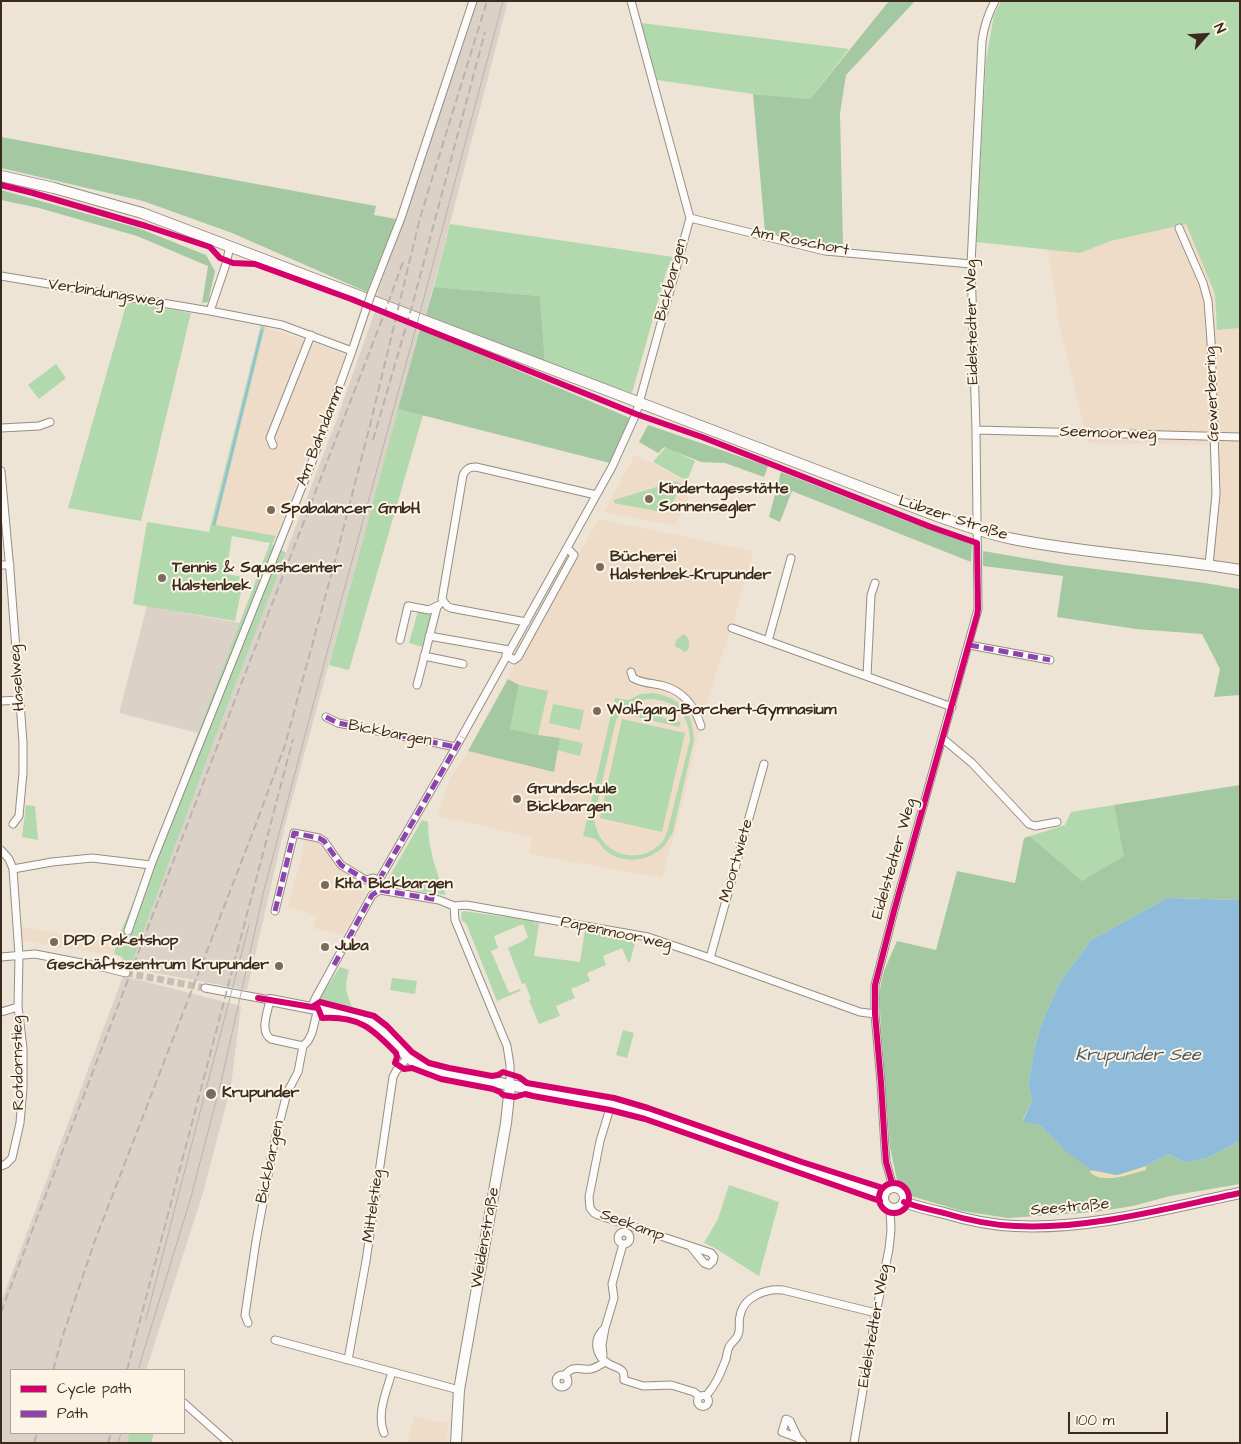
<!DOCTYPE html>
<html>
<head>
<meta charset="utf-8">
<style>
	body { margin:0 }
	#map { position:relative; width:1241px; height:1444px; overflow:hidden; background:#ede4d6; font-family:"Architects Daughter",sans-serif }
	canvas { display:block }
	.frame { position:absolute; inset:0; border:2px solid #3b2a1e; pointer-events:none }
	.legend { position:absolute; left:10px; top:1369px; width:175px; height:65px; box-sizing:border-box; background:#fcf5e5; border:1px solid #afa495; margin:0; padding:6px 9px; list-style:none; font-size:15px; color:#3b2a1e }
	.legend li { display:flex; align-items:center; gap:10px; height:25px }
	.legend b { width:25px; border:1px solid #afa495 }
	.north { position:absolute; left:1181px; top:10px; width:50px; height:50px; -webkit-text-stroke:4px #fcf5e5; paint-order:stroke; rotate:64deg; font-size:14px; font-weight:700; line-height:20px; text-align:center; color:#3b2a1e }
	.north::after { content:''; display:block; margin:auto; width:18px; height:22px; background:#3b2a1e; clip-path:polygon(50% 0,100% 100%,50% 72%,0 100%) }
	.scale { position:absolute; left:1068px; top:1412px; width:100px; height:22px; box-sizing:border-box; border:2px solid #3b2a1e; border-top:0; padding-left:6px; font-size:15px; line-height:18px; white-space:nowrap; color:#3b2a1e; -webkit-text-stroke:4px #fcf5e5; paint-order:stroke }
</style>
</head>
<body>
<div id="map">
<canvas width="1241" height="1444"></canvas>
<div class="frame"></div>
<ul class="legend">
<li><b style="height:6px;background:#d6006c"></b>Cycle path</li>
<li><b style="height:6px;background:#8e44ad"></b>Path</li>
</ul>
<div class="north">N</div>
<div class="scale">100 m</div>
</div>
<script>
const ctx = document.querySelector('canvas').getContext('2d');
ctx.lineJoin = 'round';
function fillPath(path, color) {
  ctx.fillStyle = color;
  ctx.fill(path, 'evenodd');
}
function trace(path, color, width, dash) {
  ctx.strokeStyle = color;
  ctx.lineWidth = width;
  ctx.lineCap = dash ? 'butt' : 'round';
  ctx.setLineDash(dash || []);
  ctx.stroke(path);
}
function write(font, color, halo, rows, align = 'center') {
  ctx.font = font + ' "Architects Daughter",sans-serif';
  ctx.lineWidth = 4;
  ctx.setLineDash([]);
  ctx.textBaseline = 'middle';
  ctx.strokeStyle = halo;
  ctx.fillStyle = color;
  for (const [text, x, y, turn = 0] of rows) {
    ctx.save();
    ctx.translate(x, y);
    ctx.rotate((+turn || 0) * Math.PI / 180);
    ctx.textAlign = isNaN(turn) ? turn : align;
    if (halo) ctx.strokeText(text, 0, 0);
    ctx.fillText(text, 0, 0);
    ctx.restore();
  }
}
fillPath(new Path2D(`
	M1186,224L1215,294L1217,330L1240,328V565L1199,558L1207,552L1213,499L1209,445L1088,443L1059,324L1048,249L1080,253L1111,241Z
	M265,327L340,352L344,354L346,358L276,536L216,525Z
	M635,454L694,486L675,526L604,512Z
	M599,519L753,551L732,627L716,673L700,727L682,806L662,878L529,854L532,837L438,816L450,778L468,751L519,657Z
	M305,840L316,842L321,845L335,865L348,874L346,880L366,891L343,935L313,928L317,916L299,910L287,907L301,859Z
	M21,927L74,936L116,943L113,955L52,946L22,940Z
	M414,1416L432,1421L448,1422L446,1443H407Z`), '#efdcc8');
fillPath(new Path2D(`
	M476,1H508L426,315L376,296L408,207L468,31Z
	M375,311L420,329L285,825L247,990L130,968L212,746L335,424Z
	M147,606L240,623L198,733L119,713Z
	M123,976L241,1006L231,1086L203,1193L146,1370H11V1433H129L127,1443H1V1302Z`), '#dcd1c6');
fillPath(new Path2D(`
	M1001,1H1240V328L1217,330L1215,294L1186,224L1111,241L1080,253L976,242L986,60L994,15Z
	M641,23L849,49L810,99L753,94L657,80Z
	M450,224L673,257L667,269L632,393L545,363L540,296L434,287Z
	M127,302L191,313L141,521L68,508Z
	M261,325L265,327L216,525L276,536L273,543L272,544L286,553L212,746L130,968L124,966L122,957L114,954L116,943L138,891L270,543L232,536L226,574L244,577L235,621L133,604L147,522L209,532Z
	M56,364L66,378L39,399L28,385Z
	M398,409L423,415L349,670L329,665Z
	M666,447L695,461L687,481L653,462Z
	M676,481L683,485L666,513L614,503V500Z
	M418,611L432,614L423,647L409,643Z
	M684,634C689,638 691,644 688,650L685,652L675,646L676,640Z
	M519,685L548,691L538,735L510,729Z
	M654,693C681,698 693,712 694,740L673,832C670,836 668,841 665,845C650,862 622,865 605,850C602,848 601,844 598,841C594,838 588,837 583,836L615,698L628,700L641,694ZM647,699C674,699 689,713 690,740L668,829C666,834 665,840 661,843C645,861 616,859 602,840C597,833 595,825 594,818L616,720C626,706 631,703 647,699Z
	M553,704L584,710L580,730L549,723Z
	M627,709L681,722L679,727L625,714Z
	M622,719L685,733L662,832L600,818Z
	M560,738L583,743L580,756L557,750Z
	M26,805L35,806L38,840L22,837Z
	M1114,805L1125,856L1082,881L1030,836L1065,825L1071,812Z
	M422,820L428,822C428,848 436,872 446,895L407,889C400,892 389,891 385,884Z
	M464,911L534,921V926L535,922L539,923L534,956L580,962L585,930L636,939L630,962H628L622,948L603,956L606,965L587,973L590,981L571,989L575,998L556,1006L560,1016L539,1024L529,1000L531,999L525,983L522,984L508,948L523,941L528,937L523,924L494,936L498,948L491,951L509,993L520,989V991L497,1001L466,923L462,921L461,915L462,912Z
	M340,967L349,970C344,988 346,992 353,1009L320,1001L319,999Z
	M392,978L417,981L415,994L390,990Z
	M623,1030L634,1033L627,1058L616,1055Z
	M729,1185L779,1202L759,1276L713,1247L704,1243L718,1219Z
	M129,1433H154L151,1443H127Z`), '#b2d8ae');
fillPath(new Path2D(`
	M889,1H915L846,75L840,113L843,247L765,232L753,94L810,99Z
	M1,137L376,206L374,215L396,219L367,292L232,233L143,201L1,168Z
	M1,190L138,228L206,255L215,271L208,302L202,303L208,266L137,236L39,208L1,200Z
	M434,287L540,296L545,363L426,315Z
	M420,329L630,418L610,463L398,409Z
	M648,425L768,466L764,477L725,463L701,462L664,447L658,453L639,442Z
	M781,472L904,520L972,544L971,562L792,491L780,522L769,517Z
	M983,551L1064,565L1205,583L1240,589V695L1214,697L1220,669L1202,634L1136,629L1057,617L1063,576L983,566Z
	M508,679L519,685L510,729L538,735L560,738L554,772L468,751Z
	M1240,785V900L1167,898L1091,940L1059,984L1043,1020L1035,1046L1028,1085L1032,1101L1023,1120L1041,1126L1062,1148L1146,1166L1168,1154L1186,1163L1207,1158L1240,1141V1184L1170,1196L1133,1206L1095,1212L1008,1218L962,1211L911,1196L907,1187L897,1180L890,1147L879,998L881,983L884,971L897,941L936,950L957,871L1015,883L1024,838L1030,836L1082,881L1124,856L1114,805Z`), '#a4c8a2');
fillPath(new Path2D(`
	M1146,1166V1170C1131,1174 1102,1185 1090,1172L1091,1170L1117,1175Z`), '#eedeb7');
fillPath(new Path2D(`
	M1167,898L1240,900V1141L1207,1158L1186,1163L1168,1154L1146,1166L1117,1175L1091,1170L1062,1148L1041,1126L1023,1121L1032,1101L1028,1085L1035,1046L1043,1020L1059,984L1091,940Z`), '#8ebcda');
trace(new Path2D(`
	M214,525L262,330`), '#8ebcda', 2);
trace(new Path2D(`
	M126,973L205,988`), '#c9bfb1', 7, [7, 3.5]);
const street = new Path2D(`
	M690,218L825,251L971,264
	M1179,228L1203,283L1208,301L1211,341L1216,494L1209,565
	M230,246L226,264L210,311L282,325L352,351
	M1,276L210,311
	M372,292L401,218L473,1
	M1,428L39,426L50,422
	M976,430L1240,437
	M273,445L270,438L311,335
	M1,471L10,571L23,742V773L19,816L13,824
	M1,565H10
	M526,622L451,608L447,606L442,599L463,475C466,469 469,467 476,467L596,495
	M732,628L952,707
	M429,636L509,650
	M400,640L408,606L429,610L439,605
	M768,641L791,558
	M969,645L1050,660
	M506,655L514,660L518,657L574,555L567,548
	M424,656L463,664
	M631,672L633,678C644,684 653,683 664,686C685,692 695,707 701,726
	M867,676L871,595L875,583
	M417,685L437,607
	M1,701L20,700
	M326,717L338,723L456,747
	M942,738L972,763L1029,824L1035,826L1057,822
	M1,850L9,859L13,869L19,955L18,1007L23,1048V1088L20,1123L12,1158L6,1164L1,1166
	M13,869L52,862L92,858L151,865
	M379,880L456,747L612,467L636,414L639,403L690,218L631,1
	M380,890L439,900L454,906L466,905L648,937L704,956L860,1012L875,1014
	M454,906L455,920L507,1046L510,1065V1086
	M275,911L294,833L319,838L324,841L341,865L366,880L373,878L379,880
	M128,931L151,865L313,459L352,351L366,309
	M1,957L35,954L102,967L126,973
	M710,958L764,764
	M205,988L270,1000C268,1011 259,1032 271,1039L303,1046
	M312,1007L315,999L372,895L380,890L381,887L379,880
	M1,1012L18,1007
	M611,1105L600,1141L589,1197L590,1208L594,1213L598,1215L711,1253L714,1257L713,1261L709,1265L704,1263L691,1247
	M893,1187L886,1162L885,1148L881,1083L875,1014V985L894,911L978,609L976,430L971,264L982,41C984,26 988,14 995,1
	M618 1238a6 6 0 1 1 12 0a6 6 0 1 1-12 0Z
	M248,1323L245,1315L256,1241L273,1148L287,1093L298,1072L303,1046L308,1041L312,1033L318,1008
	M605,1328C592,1339 595,1356 609,1364C614,1367 620,1367 623,1372C624,1374 624,1377 624,1380L643,1386L671,1385L694,1392L699,1396
	M275,1340L459,1390
	M603,1355L602,1345L605,1328L614,1298L612,1284L623,1244
	M348,1360L366,1261L393,1077L396,1071L408,1057
	M556 1381a6 6 0 1 1 12 0a6 6 0 1 1-12 0Z
	M564,1376C575,1363 579,1371 591,1369C596,1368 601,1364 606,1362
	M697.5 1401a5.5 5.5 0 1 1 11 0a5.5 5.5 0 1 1-11 0Z
	M706,1396C717,1383 720,1374 726,1359C727,1355 727,1351 729,1347C731,1343 736,1340 738,1335C741,1328 738,1322 740,1316C743,1297 766,1288 783,1290L876,1313
	M184,1403L229,1443
	M384,1433C376,1414 387,1390 392,1372
	M798,1438L782,1432L786,1419L790,1421L798,1438L803,1443
	M854,1443L876,1313L889,1249L891,1230L890,1209`);
const secondary = new Path2D(`
	M1,176L54,188L142,213L929,513C956,523 984,533 1013,539C1088,554 1164,557 1240,570
	M270,1000L362,1018L380,1028L408,1057L417,1064L434,1071L586,1099L633,1110L705,1133L760,1152L799,1168L826,1175L883,1194
	M883 1198a11 11 0 1 1 22 0a11 11 0 1 1-22 0Z
	M904,1202C917,1207 931,1210 944,1213C967,1220 991,1225 1015,1226C1089,1230 1167,1208 1240,1193
	M456,1443L459,1390L506,1123L510,1086`);
trace(street, '#958e85', 9);
trace(secondary, '#958e85', 12);
trace(street, '#fcfbf9', 7);
trace(secondary, '#fcfbf9', 10);
trace(new Path2D(`
	M146,1319L249,925
	M138,1370L191,1197L222,1078L264,890L329,645L421,309L503,1
	M118,1443L121,1433`), '#b7b4b0', 1);
trace(new Path2D(`
	M373,440L412,306L485,32
	M1,1312L238,692L383,317L404,259
	M53,1370L62,1338L94,1243L256,824L285,745L336,557L370,425L420,218L487,1
	M127,1370L293,739
	M34,1443L37,1433
	M108,1443L111,1433`), '#b7b4b0', 2, [8, 4]);
const streetBridge = new Path2D(`
	M366,309L372,292`);
trace(streetBridge, '#958e85', 9, []);
trace(streetBridge, '#fcfbf9', 7);
trace(new Path2D(`
	M969,645L1050,660
	M326,717L338,723L456,747
	M379,880L462,737
	M380,890L439,900
	M275,911L294,833L319,838L324,841L341,865L366,880L373,878L379,880
	M334,965L372,895L380,890L381,887L379,880`), '#8e44ad', 5, [10, 5]);
trace(new Path2D(`
	M1,185L33,193L146,226L210,247L220,258L233,263L255,264L351,299L636,414L702,437L931,527L977,543L978,609L977,615L894,911L875,985V1014L881,1083L885,1148L886,1162L892,1183
	M258,998L318,1008L322,1018C359,1016 372,1028 396,1053L397,1057L395,1063L404,1069L412,1068L441,1079L493,1089L500,1092L503,1095L515,1097L525,1094L533,1096L610,1110L645,1119L880,1201
	M312,1007L320,1002L374,1016L387,1026L412,1052L429,1063L449,1068L492,1076L498,1075L503,1072L519,1077L527,1083L614,1098L648,1108L802,1162L883,1188
	M879 1198a15 15 0 1 1 30 0a15 15 0 1 1-30 0Z
	M904,1202C917,1207 931,1210 944,1213C967,1220 991,1225 1015,1226C1089,1230 1167,1208 1240,1193`), '#d6006c', 6);
for (const [x, y, r, color] of [
	[649,499,5,"#796b5e"],
	[271,510,5,"#796b5e"],
	[600,567,5,"#796b5e"],
	[162,578,5,"#796b5e"],
	[597,711,5,"#796b5e"],
	[517,799,5,"#796b5e"],
	[325,885,5,"#796b5e"],
	[54,942,5,"#796b5e"],
	[325,947,5,"#796b5e"],
	[279,966,5,"#796b5e"],
	[211,1094,6,"#796b5e"]
]) {
  const dot = new Path2D();
  dot.arc(x, y, r, 0, 2 * Math.PI);
  ctx.fillStyle = color;
  ctx.fill(dot);
  trace(dot, '#fcf5e5', 2);
}
write('16px', '#3b2a1e', '#fcf5e5', [
	["Am Roschort",800,242,11],
	["Bickbargen",672,280,-75],
	["Verbindungsweg",106,294,9],
	["Eidelstedter Weg",973,322,-91],
	["Gewerbering",1213,394,-92],
	["Seemoorweg",1108,434,2],
	["Am Bahndamm",321,436,-69],
	["Lübzer Straße",953,519,18],
	["Haselweg",18,678,-94],
	["Bickbargen",390,734,11],
	["Eidelstedter Weg",895,859,-74],
	["Moortwiete",737,861,-74],
	["Papenmoorweg",616,934,12],
	["Rotdornstieg",19,1063,-91],
	["Bickbargen",271,1162,-78],
	["Mittelstieg",374,1206,-82],
	["Seestraße",1070,1208,-5],
	["Seekamp",632,1226,20],
	["Weidenstraße",486,1238,-80],
	["Eidelstedter Weg",875,1326,-80]
]);
write('bold 16px', '#3b2a1e', '#fcf5e5', [
	["Kindertagesstätte",659,490],
	["Sonnensegler",659,508],
	["Spabalancer GmbH",281,510],
	["Bücherei",610,558],
	["Halstenbek-Krupunder",610,576],
	["Tennis & Squashcenter",172,569],
	["Halstenbek",172,587],
	["Wolfgang-Borchert-Gymnasium",607,711],
	["Grundschule",527,790],
	["Bickbargen",527,808],
	["Kita Bickbargen",335,885],
	["DPD Paketshop",64,942],
	["Juba",335,947],
	["Geschäftszentrum Krupunder",269,966,"right"],
	["Krupunder",222,1094]
], 'left');
write('italic 18px', '#4a5760', '#fcf5e5', [
	["Krupunder See",1138,1056]
]);
</script>
</body>
</html>
